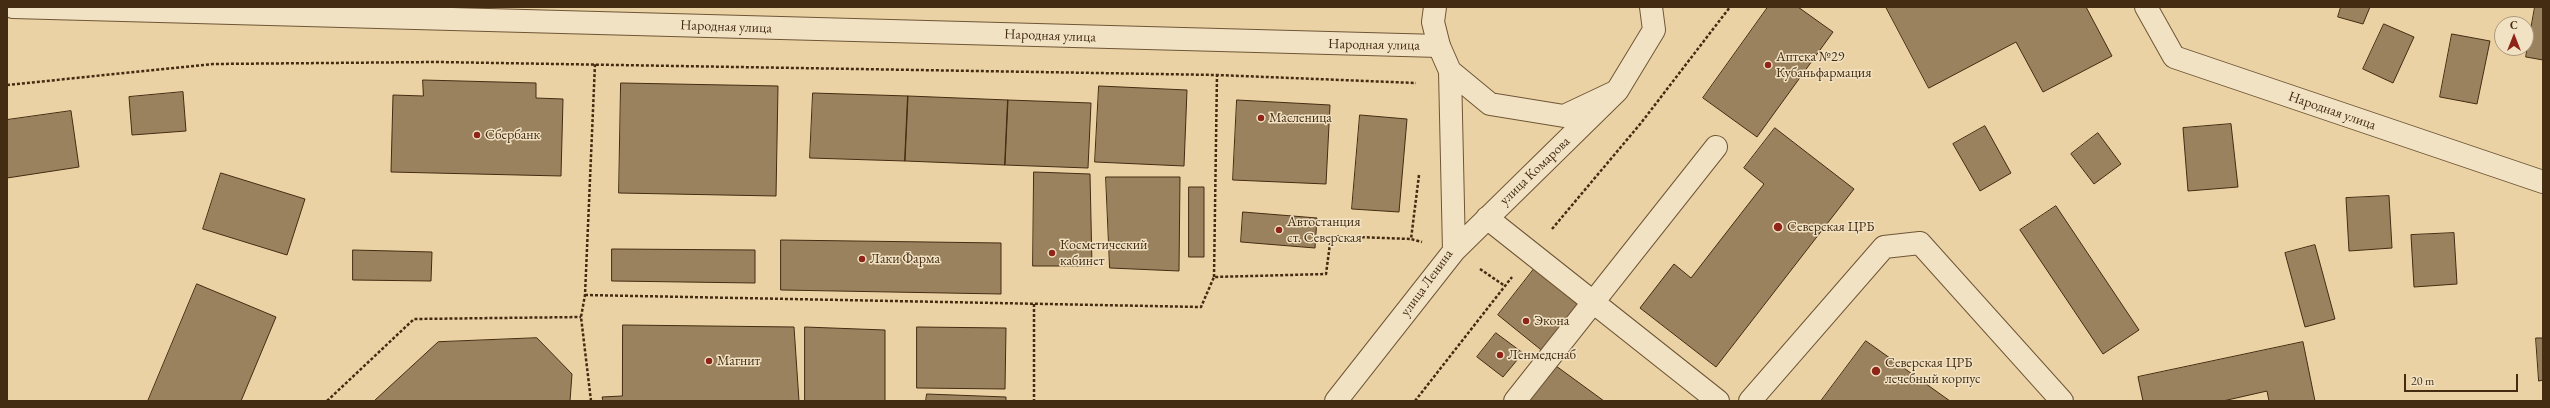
<!DOCTYPE html>
<html>
<head>
<meta charset="utf-8">
<style>
	body { margin:0 }
	#map { position:relative; width:2550px; height:408px; overflow:hidden; background:#ebd2a4; font-family:"EB Garamond",serif }
	canvas { display:block }
	.frame { position:absolute; inset:0; border:8px solid #442c12; pointer-events:none }
	.north { position:absolute; left:2494px; top:16px; width:40px; height:40px; box-sizing:border-box; background:#f2e2c4; border:1px solid #ac997d; border-radius:50%; rotate:0deg; font-size:11px; font-weight:700; line-height:16px; text-align:center; color:#442c12 }
	.north::after { content:''; display:block; margin:auto; width:14px; height:18px; background:#8f2418; clip-path:polygon(50% 0,100% 100%,50% 72%,0 100%) }
	.scale { position:absolute; left:2404px; top:374px; width:114px; height:18px; box-sizing:border-box; border:2px solid #442c12; border-top:0; padding-left:5px; font-size:12px; line-height:14px; white-space:nowrap; color:#442c12; -webkit-text-stroke:3px #f2e2c4; paint-order:stroke }
</style>
</head>
<body>
<div id="map">
<canvas width="2550" height="408"></canvas>
<div class="frame"></div>
<div class="north">С</div>
<div class="scale">20 m</div>
</div>
<script>
const ctx = document.querySelector('canvas').getContext('2d');
ctx.lineJoin = 'round';
function fillPath(path, color) {
  ctx.fillStyle = color;
  ctx.fill(path, 'evenodd');
}
function trace(path, color, width, dash) {
  ctx.strokeStyle = color;
  ctx.lineWidth = width;
  ctx.lineCap = dash ? 'butt' : 'round';
  ctx.setLineDash(dash || []);
  ctx.stroke(path);
}
function write(font, color, halo, rows, align = 'center') {
  ctx.font = font + ' "EB Garamond",serif';
  ctx.lineWidth = 3;
  ctx.setLineDash([]);
  ctx.textBaseline = 'middle';
  ctx.strokeStyle = halo;
  ctx.fillStyle = color;
  for (const [text, x, y, turn = 0] of rows) {
    ctx.save();
    ctx.translate(x, y);
    ctx.rotate((+turn || 0) * Math.PI / 180);
    ctx.textAlign = isNaN(turn) ? turn : align;
    if (halo) ctx.strokeText(text, 0, 0);
    ctx.fillText(text, 0, 0);
    ctx.restore();
  }
}
const building = new Path2D(`
	M1768,7H1798L1833,32L1757,137L1703,98Z
	M1886,7H2086L2112,56L2043,92L2016,42L1929,88Z
	M2341,7H2370L2363,24L2338,17Z
	M2535,7H2543V60L2526,57Z
	M2384,24L2414,37L2393,83L2363,69Z
	M2452,34L2490,41L2477,104L2440,97Z
	M423,80L536,83V98L563,99L561,176L391,172L393,95L423,96Z
	M621,83L778,86L776,196L619,193Z
	M1099,86L1187,90L1184,166L1095,162Z
	M183,92L186,131L132,135L129,97Z
	M813,93L908,96L905,161L810,158Z
	M908,96L1008,100L1005,165L905,161Z
	M1008,100L1091,103L1088,168L1005,165Z
	M1237,100L1330,105L1326,184L1233,180Z
	M71,111L79,167L7,178V120Z
	M1360,115L1407,119L1399,212L1352,209Z
	M2231,124L2238,187L2188,191L2183,128Z
	M1985,126L2011,173L1980,191L1953,144Z
	M1775,128L1854,189L1716,367L1640,308L1674,264L1691,278L1764,184L1744,168Z
	M2098,133L2121,164L2094,184L2071,154Z
	M1034,172L1090,174L1092,266H1033Z
	M221,173L305,199L287,255L203,229Z
	M1106,177H1180L1179,271L1110,268Z
	M1189,187H1204V257H1189Z
	M2389,196L2392,248L2349,251L2346,198Z
	M2056,206L2139,330L2103,354L2020,230Z
	M1243,212L1317,218L1315,248L1241,242Z
	M2454,233L2457,284L2414,287L2411,235Z
	M781,240L1001,243V294L781,290Z
	M2315,245L2335,319L2305,327L2285,253Z
	M612,249L755,250V283L612,281Z
	M353,250L432,252L431,281L353,280Z
	M1534,269L1582,308L1545,353L1498,315Z
	M197,284L276,317L241,401H148Z
	M623,325L794,327L799,401H603L602,397L622,396Z
	M805,327L885,330V401H805Z
	M917,327L1006,328L1005,389L917,388Z
	M1496,333L1523,353L1503,377L1477,357Z
	M537,338L572,374L570,401H374L438,342Z
	M2536,338H2543V380L2539,381Z
	M1866,341L1950,401H1821Z
	M2303,342L2315,401H2269L2267,391L2223,401H2143L2138,377Z
	M1552,363L1604,401H1524Z
	M927,394L1006,397V401H926Z`);
fillPath(building, '#9b825e');
trace(building, '#442c12', 1);
const service = new Path2D(`
	M1487,218L1718,401
	M1515,401L1716,147
	M1750,401L1884,247L1920,243L2062,401`);
const minor = new Path2D(`
	M13,7L1439,46
	M2146,7L2174,57L2543,182`);
const tertiary = new Path2D(`
	M1435,7L1433,22L1439,46L1450,71L1490,104L1564,116L1617,91L1654,30L1651,7
	M1450,71L1454,251
	M1336,401L1454,251L1617,91`);
trace(service, '#6e5636', 24);
trace(minor, '#6e5636', 24);
trace(tertiary, '#6e5636', 24);
trace(new Path2D(`
	M7,85L213,64L437,62L1217,75L1416,83
	M1419,175L1411,239L1422,242
	M1552,229L1641,123L1730,7
	M1480,269L1505,286
	M1214,277L1217,74
	M585,295L1201,307L1214,277L1326,274L1331,236L1411,239
	M1034,304V401
	M327,401L414,319L581,317
	M591,401L581,317L585,295L595,64
	M1415,401L1512,277`), '#442c12', 2.5, [3, 2]);
trace(service, '#f2e2c4', 22);
trace(minor, '#f2e2c4', 22);
trace(tertiary, '#f2e2c4', 22);
for (const [x, y, r, color] of [
	[1768,65,4,"#8f2418"],
	[1261,118,4,"#8f2418"],
	[477,135,4,"#8f2418"],
	[1778,227,5,"#8f2418"],
	[1279,230,4,"#8f2418"],
	[1052,253,4,"#8f2418"],
	[862,259,4,"#8f2418"],
	[1526,321,4,"#8f2418"],
	[1500,355,4,"#8f2418"],
	[709,361,4,"#8f2418"],
	[1876,371,5,"#8f2418"]
]) {
  const dot = new Path2D();
  dot.arc(x, y, r, 0, 2 * Math.PI);
  ctx.fillStyle = color;
  ctx.fill(dot);
  trace(dot, '#f2e2c4', 1.5);
}
write('14px', '#442c12', '#f2e2c4', [
	["Народная улица",726,27,2],
	["Народная улица",1050,36,2],
	["Народная улица",1374,45,1],
	["Народная улица",2332,111,19],
	["улица Комарова",1535,171,-44],
	["улица Ленина",1427,283,-54]
]);
write('14px', '#442c12', '#f2e2c4', [
	["Аптека №29",1776,57],
	["Кубаньфармация",1776,73],
	["Масленица",1269,118],
	["Сбербанк",485,135],
	["Автостанция",1287,222],
	["ст. Северская",1287,238],
	["Северская ЦРБ",1787,227],
	["Косметический",1060,245],
	["кабинет",1060,261],
	["Лаки Фарма",870,259],
	["Экона",1534,321],
	["Ленмедснаб",1508,355],
	["Магнит",717,361],
	["Северская ЦРБ",1885,363],
	["лечебный корпус",1885,379]
], 'left');
</script>
</body>
</html>
